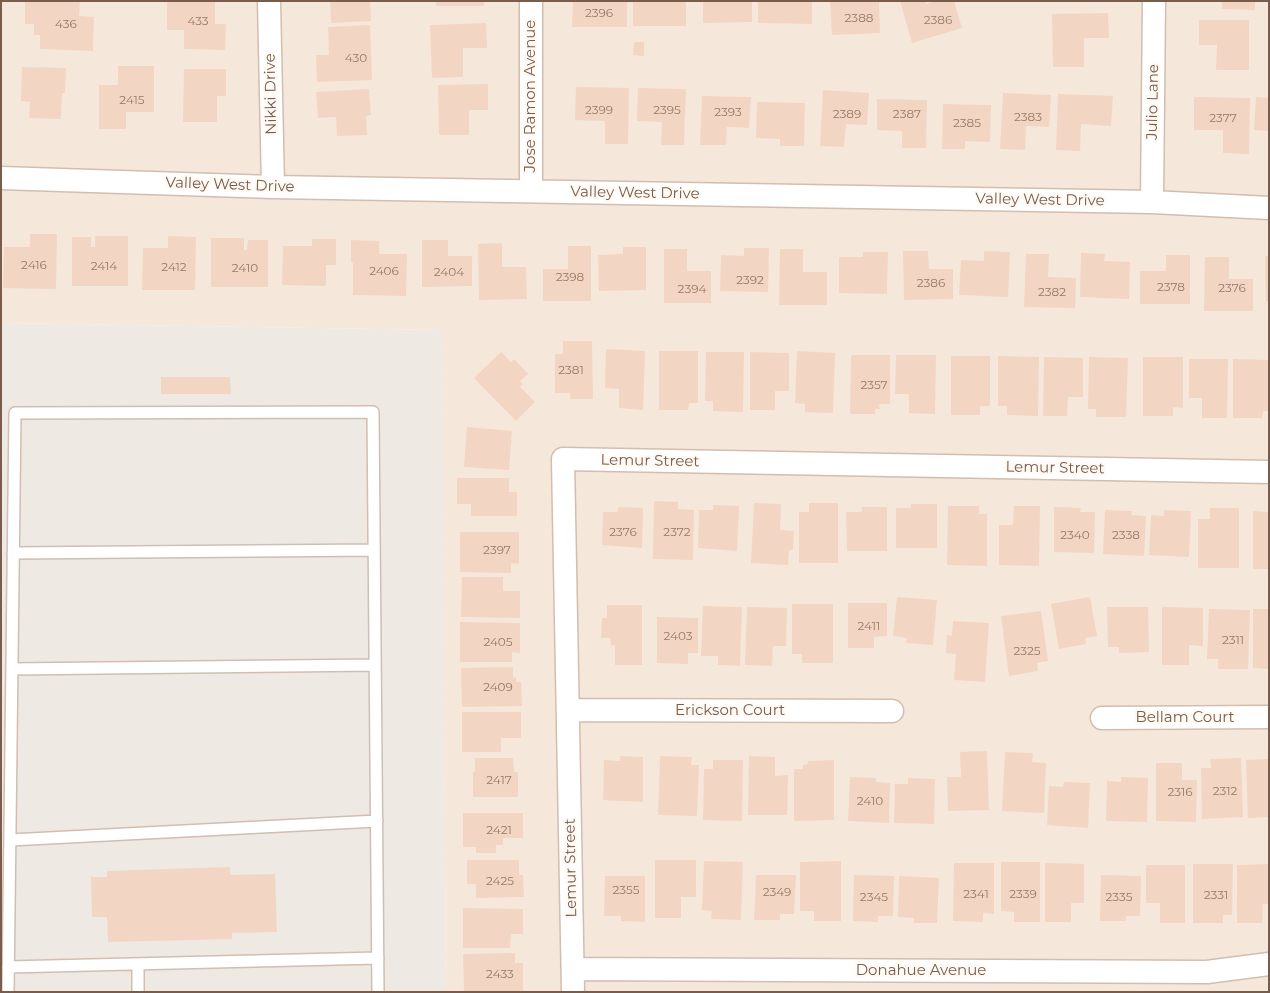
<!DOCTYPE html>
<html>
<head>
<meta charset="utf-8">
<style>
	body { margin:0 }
	#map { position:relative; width:1270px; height:993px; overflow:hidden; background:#fdf6ec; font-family:Montserrat,sans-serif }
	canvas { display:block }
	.frame { position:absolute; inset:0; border:2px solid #7a5c4d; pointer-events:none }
</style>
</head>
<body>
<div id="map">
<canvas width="1270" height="993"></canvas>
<div class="frame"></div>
</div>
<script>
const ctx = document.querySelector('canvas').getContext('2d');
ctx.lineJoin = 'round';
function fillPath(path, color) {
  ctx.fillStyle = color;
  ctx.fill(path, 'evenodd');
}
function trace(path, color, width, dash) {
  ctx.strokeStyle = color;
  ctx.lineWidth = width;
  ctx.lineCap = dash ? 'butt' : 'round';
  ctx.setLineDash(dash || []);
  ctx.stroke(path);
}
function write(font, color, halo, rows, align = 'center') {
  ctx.font = font + ' Montserrat,sans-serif';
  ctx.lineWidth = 5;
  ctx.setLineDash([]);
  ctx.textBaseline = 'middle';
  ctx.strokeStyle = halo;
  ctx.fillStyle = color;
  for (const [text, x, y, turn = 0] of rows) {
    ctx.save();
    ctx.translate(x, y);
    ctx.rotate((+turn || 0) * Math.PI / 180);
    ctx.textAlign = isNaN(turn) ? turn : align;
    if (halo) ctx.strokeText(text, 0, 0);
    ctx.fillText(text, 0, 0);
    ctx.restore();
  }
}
fillPath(new Path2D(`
	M1,1H1269V992H446L441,330L1,323Z`), '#f5e8da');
fillPath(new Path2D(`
	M1,323L442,330L446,992H1Z`), '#efe9e4');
fillPath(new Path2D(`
	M25,1H80L79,16L94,17L93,51L40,49V35H34V24H25Z
	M167,1H215V24H226L225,50L184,49V30H167Z
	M330,1H370L371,21L331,23Z
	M436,1H484V6H436Z
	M573,1H627V27H572Z
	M633,1H686V26H633Z
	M703,1H752V22L703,23Z
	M758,1H812V24L758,23Z
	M830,1L879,2L880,33L832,35Z
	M900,1H925L926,4L936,1H954L962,28L912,43Z
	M1222,1H1255V10L1222,9Z
	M1108,13L1109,38H1084V67H1053L1052,14Z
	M1199,20H1249V70H1216L1217,45H1199Z
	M486,23L487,48H463V77L432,78L430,25Z
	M370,25L372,80L317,82L316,55H329L328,27Z
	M634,42H644V56L633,55Z
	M118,66H154V112H126V129H99V85H118Z
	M22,67L66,68L65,93H62L61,119L29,118L30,102L21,101Z
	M184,69H226V96H217V122H183Z
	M488,84V110H469V135H439L438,85Z
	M576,87L629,88L628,144H605V121L575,120Z
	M638,88L686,89L684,145H661L662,122L637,121Z
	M369,89L371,115L366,116L367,135L337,136L336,117L318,118L316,92Z
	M823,90L869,93L867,125L846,124L844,147L820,146Z
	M1003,93L1051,95L1049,127L1026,126L1025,150L1000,149Z
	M1058,94L1113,96L1111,126L1081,124L1080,151L1056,150Z
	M702,96L751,97L749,128L727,127L726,145H700Z
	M1194,97L1250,98L1249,154L1223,153V130H1194Z
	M1256,97L1269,98V131L1254,130Z
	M877,99L927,100L926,148H902V131L877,130Z
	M757,102L805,103L804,146H780V139L756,138Z
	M943,104L991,105L990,142L965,141V149H942Z
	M30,234H57L56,289L3,288L4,247H30Z
	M95,236H128V286H72V237H91V247H95Z
	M168,236L196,237L195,290H142L143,248H168Z
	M211,238H244V250H247L248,240H268V287H211Z
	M312,239H336V265H326V286L282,285L283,246H312Z
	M351,240L379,241V254H407L406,296L353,295V263L351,262Z
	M422,240H448V256H472V286L422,287Z
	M502,243V267H526L527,299L479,300L478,244Z
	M568,246H591V301H543V269H568Z
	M623,247H646V290L599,291L598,255L623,254Z
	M744,248H769L768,292L720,291L721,255L744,256Z
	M664,249H687V271H711V303H664Z
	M780,249H803V272H827V305H779Z
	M903,251H928L929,269H953V299L904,300Z
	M984,251L1010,252L1008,297L959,295L961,260L984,261Z
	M863,252H888L887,294L839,293V257H863Z
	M1081,253L1105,254L1104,261L1130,262L1129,299L1080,297Z
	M1026,254H1049L1048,277L1076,278L1075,308L1024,307Z
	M1166,255H1190V304H1140V271H1166Z
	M1265,256H1269V301H1266Z
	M1205,257H1229V279H1253V311H1204Z
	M563,341H592L593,399H570V393H555V354H563Z
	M606,349L645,351L643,410L619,408V389L605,388Z
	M659,351H698V403H689L688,410H659Z
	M797,351L835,353L833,413L805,412V404L795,403Z
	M501,352L511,362L514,359L528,374L520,381L523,384L520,387L535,402L516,421L474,378Z
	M706,352H744L743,412L713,411V401H705Z
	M750,352L789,353V391H775V410H750Z
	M851,355H890V404H879L880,409H875V414H850Z
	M896,355H936L935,414L909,413V394H895Z
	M951,356H990V406H980V415H951Z
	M998,356L1039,357L1038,416L1007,415V406H998Z
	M1044,357L1083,358V397H1068L1067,416H1043Z
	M1089,357L1128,358L1126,417H1096V409H1088Z
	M1143,357H1183V408L1173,407V416H1143Z
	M1189,359H1228L1227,418H1202V398H1189Z
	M1233,359L1269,360V411H1263L1262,418H1233Z
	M161,377H230L231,394H161Z
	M467,427L512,431L509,470L464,467Z
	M457,478H509V492H517V516H471V504H457Z
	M654,501L678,502V509L694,510L693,560L653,559Z
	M754,503L781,504L780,530L794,531L793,550H789L788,565L751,563Z
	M809,503H838V563H799V512H809Z
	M911,504H937V548H896V508H911Z
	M713,505L739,506L737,551L698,548L699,510H713Z
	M948,506H979V514H987V566L947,565Z
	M1014,506H1040L1039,566L999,565V525H1013Z
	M618,507L643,508L642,548L602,545L603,512H618Z
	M862,507H887V551H847L846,512H862Z
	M1054,507L1081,508L1080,512H1095L1094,553L1054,552Z
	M1210,508H1239V568H1198V519H1210Z
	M1105,510L1132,511L1131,515L1146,516L1144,556L1103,554Z
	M1164,510L1191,511L1189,557L1149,555L1151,515L1164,516Z
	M1253,511L1269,512V569H1253Z
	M460,532H519V564L511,563V573L460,572Z
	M462,577H503V591H520V618L461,617Z
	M897,597L937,600L933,645L906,643L907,638L893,636Z
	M1090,597L1097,636L1085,638L1086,644L1059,649L1051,604Z
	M848,603H887V636L874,637V648H848Z
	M792,604H833V663H802V654H792Z
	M607,605H642V665H615V645L611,646L610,638H601L602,618H607Z
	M703,606L742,607L740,666L718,665V656H701Z
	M747,607L787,608L786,646H773L772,666L745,665Z
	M1107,607H1148L1149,652L1119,653V647H1108Z
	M1162,607L1203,608V646L1189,645V665H1162Z
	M1209,609L1250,610L1248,669H1218V659H1207Z
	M1253,609H1269V669L1253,668Z
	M1041,611L1048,661L1037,663L1038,671L1009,676L1001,616Z
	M657,617L698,618V653H688V664L657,663Z
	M953,621L989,623L985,682L954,680L956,654L946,653L947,635L952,636Z
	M460,622L520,623V653L512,652V662H460Z
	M513,667V678L516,677V682H521L522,706L462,707L461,668Z
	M462,712H521V738H501V752H462Z
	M987,751L989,810L948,811L947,777H961L960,752Z
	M1005,752L1033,753L1032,762L1046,763L1044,813L1002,811Z
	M620,756L643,757V802L603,800L604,760L620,761Z
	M660,756L692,757L691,765H699L697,816L658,815Z
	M749,756L775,757V776L788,775L787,815H748Z
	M475,758H513L514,772H518V797H473V772H475Z
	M1241,758L1243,817L1202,819L1201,768H1211L1210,759Z
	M1269,759V817L1248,818L1246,760Z
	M713,760H743L742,821L703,820L704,769H713Z
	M834,760V820L794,821V769H803V765L808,764V761Z
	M1156,763H1182V780H1197L1196,822L1156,821Z
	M850,777L876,778V782L890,783L889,823L848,821Z
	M1121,777L1148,778L1147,822L1106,821L1107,781L1121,782Z
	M908,778L935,779L934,824L894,823L895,784H908Z
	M1064,782L1090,783L1088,828L1047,825L1049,786L1063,787Z
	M463,813H523V838H503V845H496V853H476V847H463Z
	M467,860H519V875H523L524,897L476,898V884H467Z
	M655,860H696V897H681V918H655Z
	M704,861L743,862L741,920L711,919L712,911L702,910Z
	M841,861V921H814V911H800V862Z
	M1001,862H1040V922H1014V912L1001,911Z
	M954,863H994V914L983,913V922L953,921Z
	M1045,863L1084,864V903H1071V922H1045Z
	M1193,864H1233L1232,915H1223V923H1193Z
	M1269,864V904H1263L1262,923H1237V865Z
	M1146,865H1185V923H1160V903H1146Z
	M230,867V875L275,874L277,932L232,933V939L108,942L107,917H92L91,877H107V871Z
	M756,875H796L794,914H780V920H754Z
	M854,875L894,876L893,916H878V922L853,921Z
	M1101,875L1141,876L1140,916H1126V921H1100Z
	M605,876H645V922L621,921V916H604Z
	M899,876L939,878L937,923H914V918L898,917Z
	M463,908L523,909V934H511L510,948H463Z
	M515,953V963H523V992H464L463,954Z`), '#f3d5c3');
const service = new Path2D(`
	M13,553L374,550
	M12,669L375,665
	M10,840L377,821
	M8,967L378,958
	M8,992L15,413L373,412L378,992
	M138,992V964`);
const minor = new Path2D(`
	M269,1L273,187
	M1,178L273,187L1152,202L1269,208
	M531,191V1
	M1152,202L1154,1
	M569,710L892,711
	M1102,718L1269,717
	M573,969L1207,972L1269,964
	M573,992L563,459L1269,472`);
trace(service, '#d1beb0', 14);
trace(minor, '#d1beb0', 25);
trace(service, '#fff', 11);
trace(minor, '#fff', 22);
write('12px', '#987a6a', null, [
	["2396",599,13],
	["2388",859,18],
	["2386",938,20],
	["433",198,21],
	["436",66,24],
	["430",356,58],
	["2415",132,100],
	["2399",599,110],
	["2395",667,110],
	["2393",728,112],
	["2389",847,114],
	["2387",907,114],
	["2383",1028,117],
	["2377",1223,118],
	["2385",967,123],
	["2416",34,265],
	["2414",104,266],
	["2412",174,267],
	["2410",245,268],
	["2406",384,271],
	["2404",449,272],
	["2398",570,277],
	["2392",750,280],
	["2386",931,283],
	["2378",1171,287],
	["2376",1232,288],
	["2394",692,289],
	["2382",1052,292],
	["2381",571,370],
	["2357",874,385],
	["2376",623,532],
	["2372",677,532],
	["2340",1075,535],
	["2338",1126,535],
	["2397",497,550],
	["2411",869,626],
	["2403",678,636],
	["2311",1233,640],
	["2405",498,642],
	["2325",1027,651],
	["2409",498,687],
	["2417",499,780],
	["2312",1225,791],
	["2316",1180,792],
	["2410",870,801],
	["2421",499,830],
	["2425",500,881],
	["2355",626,890],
	["2349",777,892],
	["2341",976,894],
	["2339",1023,894],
	["2331",1216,895],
	["2345",874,897],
	["2335",1119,897],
	["2433",500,974]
]);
write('15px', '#7a5c4d', '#fffaf3', [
	["Nikki Drive",271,94,-91],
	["Jose Ramon Avenue",531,96,-90],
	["Julio Lane",1153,102,-89],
	["Valley West Drive",230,185,2],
	["Valley West Drive",635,193,1],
	["Valley West Drive",1040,200,1],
	["Lemur Street",650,461,1],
	["Lemur Street",1055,468,1],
	["Erickson Court",730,711],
	["Bellam Court",1185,718],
	["Lemur Street",571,868,-91],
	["Donahue Avenue",921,971]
]);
</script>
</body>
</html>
